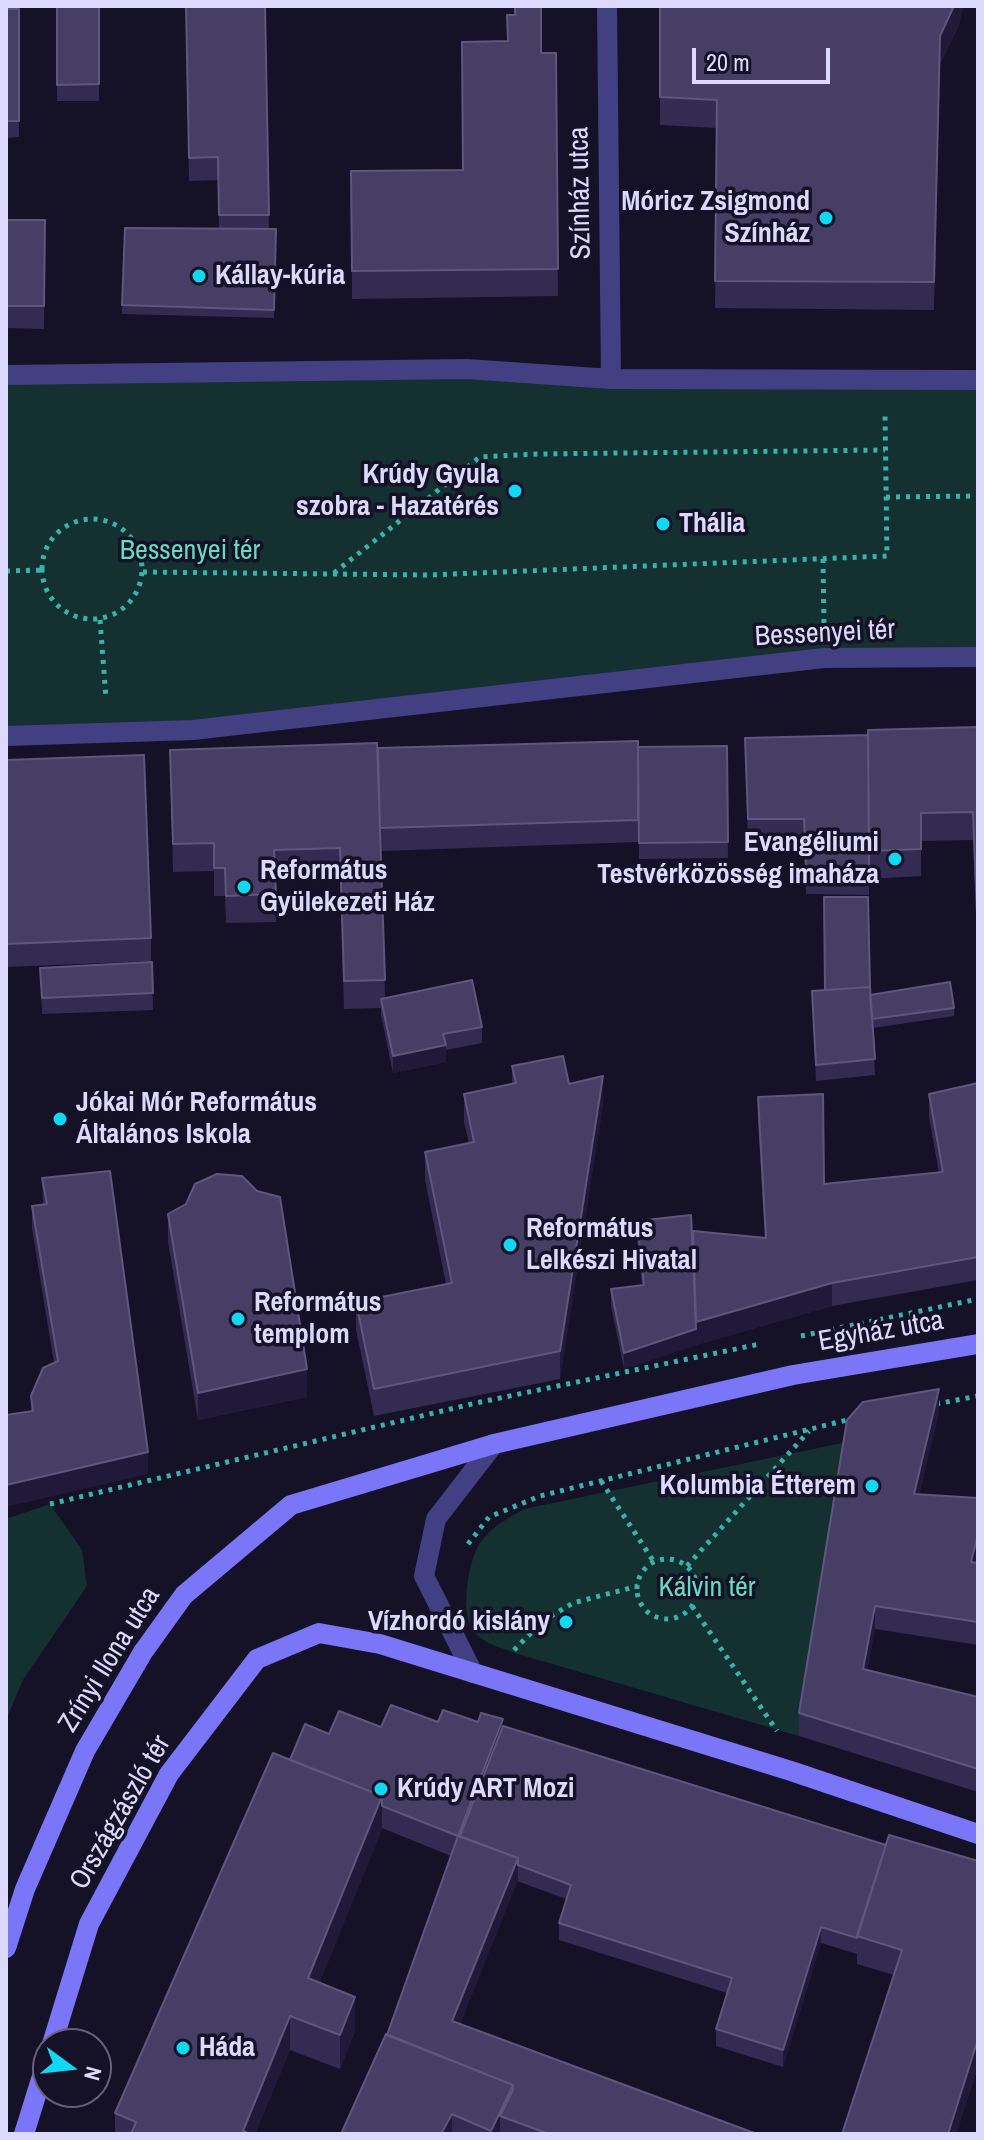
<!DOCTYPE html>
<html>
<head>
<meta charset="utf-8">
<style>
	body { margin:0 }
	#map { position:relative; width:984px; height:2140px; overflow:hidden; background:#151126; font-family:"Archivo Narrow",sans-serif }
	canvas { display:block }
	.frame { position:absolute; inset:0; border:8px solid #ddd9fd; pointer-events:none }
	.north { position:absolute; left:32px; top:2028px; width:80px; height:80px; box-sizing:border-box; background:#151126; border:2px solid #65617c; border-radius:50%; rotate:105deg; font-size:22px; font-weight:700; line-height:32px; text-align:center; color:#ddd9fd }
	.north::after { content:''; display:block; margin:auto; width:28px; height:36px; background:#10d7f2; clip-path:polygon(50% 0,100% 100%,50% 72%,0 100%) }
	.scale { position:absolute; left:692px; top:48px; width:138px; height:36px; box-sizing:border-box; border:4px solid #ddd9fd; border-top:0; padding-left:10px; font-size:24px; line-height:28px; white-space:nowrap; color:#ddd9fd; -webkit-text-stroke:6px #151126; paint-order:stroke }
</style>
</head>
<body>
<div id="map">
<canvas width="984" height="2140"></canvas>
<div class="frame"></div>
<div class="north">N</div>
<div class="scale">20 m</div>
</div>
<script>
const ctx = document.querySelector('canvas').getContext('2d');
ctx.lineJoin = 'round';
function fillPath(path, color) {
  ctx.fillStyle = color;
  ctx.fill(path, 'evenodd');
}
function trace(path, color, width, dash) {
  ctx.strokeStyle = color;
  ctx.lineWidth = width;
  ctx.lineCap = dash ? 'butt' : 'round';
  ctx.setLineDash(dash || []);
  ctx.stroke(path);
}
function write(font, color, halo, rows, align = 'center') {
  ctx.font = font + ' "Archivo Narrow",sans-serif';
  ctx.lineWidth = 7;
  ctx.setLineDash([]);
  ctx.textBaseline = 'middle';
  ctx.strokeStyle = halo;
  ctx.fillStyle = color;
  for (const [text, x, y, turn = 0] of rows) {
    ctx.save();
    ctx.translate(x, y);
    ctx.rotate((+turn || 0) * Math.PI / 180);
    ctx.textAlign = isNaN(turn) ? turn : align;
    if (halo) ctx.strokeText(text, 0, 0);
    ctx.fillText(text, 0, 0);
    ctx.restore();
  }
}
fillPath(new Path2D(`
	M6,375L978,380V657L824,658L193,730L6,736Z
	M847,1442L799,1736L518,1654C502,1648 486,1645 474,1632C459,1615 468,1561 480,1543C492,1526 507,1519 524,1509Z
	M50,1504L82,1550L87,1586L23,1680L6,1720V1519Z`), '#143030');
trace(new Path2D(`
	M886,497L978,496
	M42 569a50 50 0 1 1 100 0a50 50 0 1 1-100 0Z
	M823,559L824,626
	M6,571L42,570
	M143,572L428,575L887,556L885,413
	M334,573L480,457L537,454L885,450
	M100,620L106,698
	M801,1336L978,1299
	M936,1404L978,1396
	M601,1481L654,1562
	M50,1504L476,1403L760,1344
	M468,1544L489,1517L540,1496L851,1419
	M637 1589a30 30 0 1 1 60 0a30 30 0 1 1-60 0Z
	M687,1566L809,1431
	M692,1606L777,1731
	M514,1650L543,1621L573,1603L638,1586`), '#37b3ad', 5, [4, 6]);
trace(new Path2D(`
	M607,6L611,379
	M6,375L467,369L611,379L978,380
	M6,736L193,730L824,658L978,657
	M473,1673L424,1576L436,1519L494,1444`), '#433f83', 20);
trace(new Path2D(`
	M6,1948L25,1889L85,1751L143,1652L184,1595L291,1505L494,1444L793,1375L978,1344
	M52,2044L89,1924L169,1774L257,1659L319,1633L380,1644L791,1771L978,1834
	M24,2134L48,2057`), '#7b75f7', 20);
fillPath(new Path2D(`
	M57,6H99V101H57Z
	M186,6H265L269,229H276L274,318L122,314V305L219,229L218,180L189,181Z
	M660,6H963L959,25L940,64L934,310L715,308L717,128L660,125Z
	M6,9H19V137L6,138Z
	M541,53H556L558,296L352,299L351,171L463,170Z
	M6,148L7,220H45L44,329L6,328Z
	M978,727V941H977L973,840L921,841V876L869,879V784V895L806,894L804,842H748L745,738L868,735Z
	M727,746L728,858L639,859L638,796V842L381,851L385,998L482,1027V1043L446,1050V1062L393,1073L381,1015V1008L344,1009L340,876L275,878L276,922L226,923L225,896H214V871L173,872L170,750Z
	M6,760L151,938V961L6,967Z
	M152,962L153,1010L42,1014L40,968Z
	M812,991L954,1008V1016L873,1028L875,1075L816,1081Z
	M512,1066L569,1084L603,1104L560,1379L374,1416L356,1330V1302L446,1284L425,1180V1152L469,1144L464,1122V1094L512,1084Z
	M978,1083V1280L832,1306L696,1345L624,1369L611,1306V1289L642,1286L637,1238V1221L695,1305L693,1231L765,1238L758,1120V1097L824,1184L939,1173L929,1117V1094Z
	M42,1178L148,1474L31,1412V1396L54,1363L32,1229V1206L43,1205Z
	M168,1214L307,1397L198,1420L168,1242Z
	M939,1412L919,1495L978,1498V1556L976,1562L978,1563V1645L875,1629L867,1670L978,1697V1792L799,1736V1713Z
	M438,1722H478L503,1726L886,1845L978,1861V2067L956,2134H842L894,1975L857,1964V1954L821,1943L783,2067L716,2046V2029L727,1993L559,1940V1923L566,1899L517,1881L460,2024L757,2134H341L387,2035L451,1856L382,1828L319,1983L355,2031L340,2069L290,2050L255,2134H115V2113L290,1760L329,1734L381,1727Z`), '#342b53');
fillPath(new Path2D(`
	M954,6H963L959,25L940,64L934,310L940,36Z
	M446,1045V1062L393,1073V1056Z
	M603,1076V1104L560,1379V1351Z
	M832,1283V1306L696,1345L624,1369V1353L696,1322Z
	M307,1369V1397L198,1420V1393Z
	M939,1389V1412L914,1517V1494Z
	M148,1452V1474L6,1507V1485Z
	M978,1534V1556L971,1584V1562Z
	M875,1606V1629L863,1692V1669Z
	M503,1719V1742L463,1844L458,1836Z
	M382,1796V1830L308,2012V1978Z
	M518,1858V1881L452,2044V2021Z
	M821,1927V1943L783,2067V2050Z
	M355,1997V2031L340,2069V2035Z
	M290,2016V2050L255,2134H243V2131Z
	M978,2039V2067L956,2134H948Z
	M513,2085V2113L500,2116V2134H491V2131Z
	M452,2114V2134H441Z`), '#201939');
const building = new Path2D(`
	M57,6H99V84L57,85Z
	M186,6H265L269,215H219L218,157L189,158Z
	M515,6H541V53H556L558,269L352,271L351,171L463,170L462,42L508,41L507,15H515Z
	M660,6H954L940,36L934,282L715,281L717,100L660,97Z
	M6,9H19V121H6Z
	M6,148H7V220H45L44,306H6Z
	M125,228L276,229L274,310L122,305Z
	M978,727V913H977L973,812L921,813V849L869,851L868,730Z
	M868,735L869,872L806,871L804,819H748L745,738Z
	M638,741V820L380,828L378,748Z
	M377,743L385,980L344,981L340,848L274,850L276,894L226,896L225,868H214V843L173,844L170,750Z
	M727,746L728,842L639,843L638,747Z
	M144,755L151,938L6,944V760Z
	M824,897H868L870,987L825,990Z
	M152,962L153,993L42,998L40,968Z
	M472,980L482,1027L443,1034L446,1045L393,1056L381,999Z
	M950,982L954,1008L872,1019L870,995Z
	M870,987L875,1059L816,1065L812,991Z
	M563,1056L569,1084L603,1076L560,1351L374,1389L356,1302L452,1283L425,1152L474,1142L464,1094L516,1083L512,1066Z
	M978,1083V1257L832,1283L696,1322L693,1231L766,1238L758,1097L823,1094L824,1184L943,1172L929,1094Z
	M110,1171L148,1452L6,1485V1415L33,1411L31,1396L43,1368L58,1361L32,1206L47,1204L42,1178Z
	M217,1174L242,1176L257,1191L280,1197L307,1369L198,1393L168,1214L186,1204L195,1184Z
	M691,1215L696,1329L624,1353L611,1289L644,1285L637,1221Z
	M939,1389L914,1494L978,1498V1534L971,1562L978,1563V1622L875,1606L863,1669L978,1697V1769L799,1713L847,1420L863,1402Z
	M391,1705L438,1722L443,1710L478,1722L481,1713L503,1719L458,1836L382,1806V1796L290,1760L305,1724L329,1734L339,1711L381,1727Z
	M503,1726L886,1845L857,1938L821,1927L783,2050L716,2029L732,1978L559,1923L571,1885L518,1865V1858L460,1836Z
	M273,1753L382,1796L308,1978L355,1997L340,2035L290,2016L243,2131L250,2134H131L136,2122L115,2113Z
	M889,1835L978,1861V2039L948,2134H842L902,1950L857,1936Z
	M458,1836L518,1858L452,2021L757,2134H549L500,2116L513,2090V2085L387,2035Z
	M386,2034L513,2085L491,2131L452,2114L441,2134H341Z`);
fillPath(building, '#463e65');
trace(building, '#5e567d', 2);
for (const [x, y, r, color] of [
	[826,218,8,"#10d7f2"],
	[199,276,8,"#10d7f2"],
	[515,491,8,"#10d7f2"],
	[663,524,8,"#10d7f2"],
	[895,859,8,"#10d7f2"],
	[244,887,8,"#10d7f2"],
	[60,1119,8,"#10d7f2"],
	[510,1245,8,"#10d7f2"],
	[238,1319,8,"#10d7f2"],
	[872,1486,8,"#10d7f2"],
	[566,1622,8,"#10d7f2"],
	[381,1789,8,"#10d7f2"],
	[183,2048,8,"#10d7f2"]
]) {
  const dot = new Path2D();
  dot.arc(x, y, r, 0, 2 * Math.PI);
  ctx.fillStyle = color;
  ctx.fill(dot);
  trace(dot, '#151126', 3);
}
write('28px', '#ddd9fd', '#151126', [
	["Színház utca",581,193,-91],
	["Bessenyei tér",825,634,-3],
	["Egyház utca",881,1332,-10],
	["Zrínyi Ilona utca",110,1660,-58],
	["Országzászló tér",121,1813,-60]
]);
write('bold 28px', '#ddd9fd', '#151126', [
	["Móricz Zsigmond",810,202,"right"],
	["Színház",810,234,"right"],
	["Kállay-kúria",215,276],
	["Krúdy Gyula",499,475,"right"],
	["szobra - Hazatérés",499,507,"right"],
	["Thália",679,524],
	["Evangéliumi",879,843,"right"],
	["Testvérközösség imaháza",879,875,"right"],
	["Református",260,871],
	["Gyülekezeti Ház",260,903],
	["Jókai Mór Református",76,1103],
	["Általános Iskola",76,1135],
	["Református",526,1229],
	["Lelkészi Hivatal",526,1261],
	["Református",254,1303],
	["templom",254,1335],
	["Kolumbia Étterem",856,1486,"right"],
	["Vízhordó kislány",550,1622,"right"],
	["Krúdy ART Mozi",397,1789],
	["Háda",199,2048]
], 'left');
write('28px', '#68dabf', '#151126', [
	["Bessenyei tér",190,551],
	["Kálvin tér",707,1588]
]);
</script>
</body>
</html>
